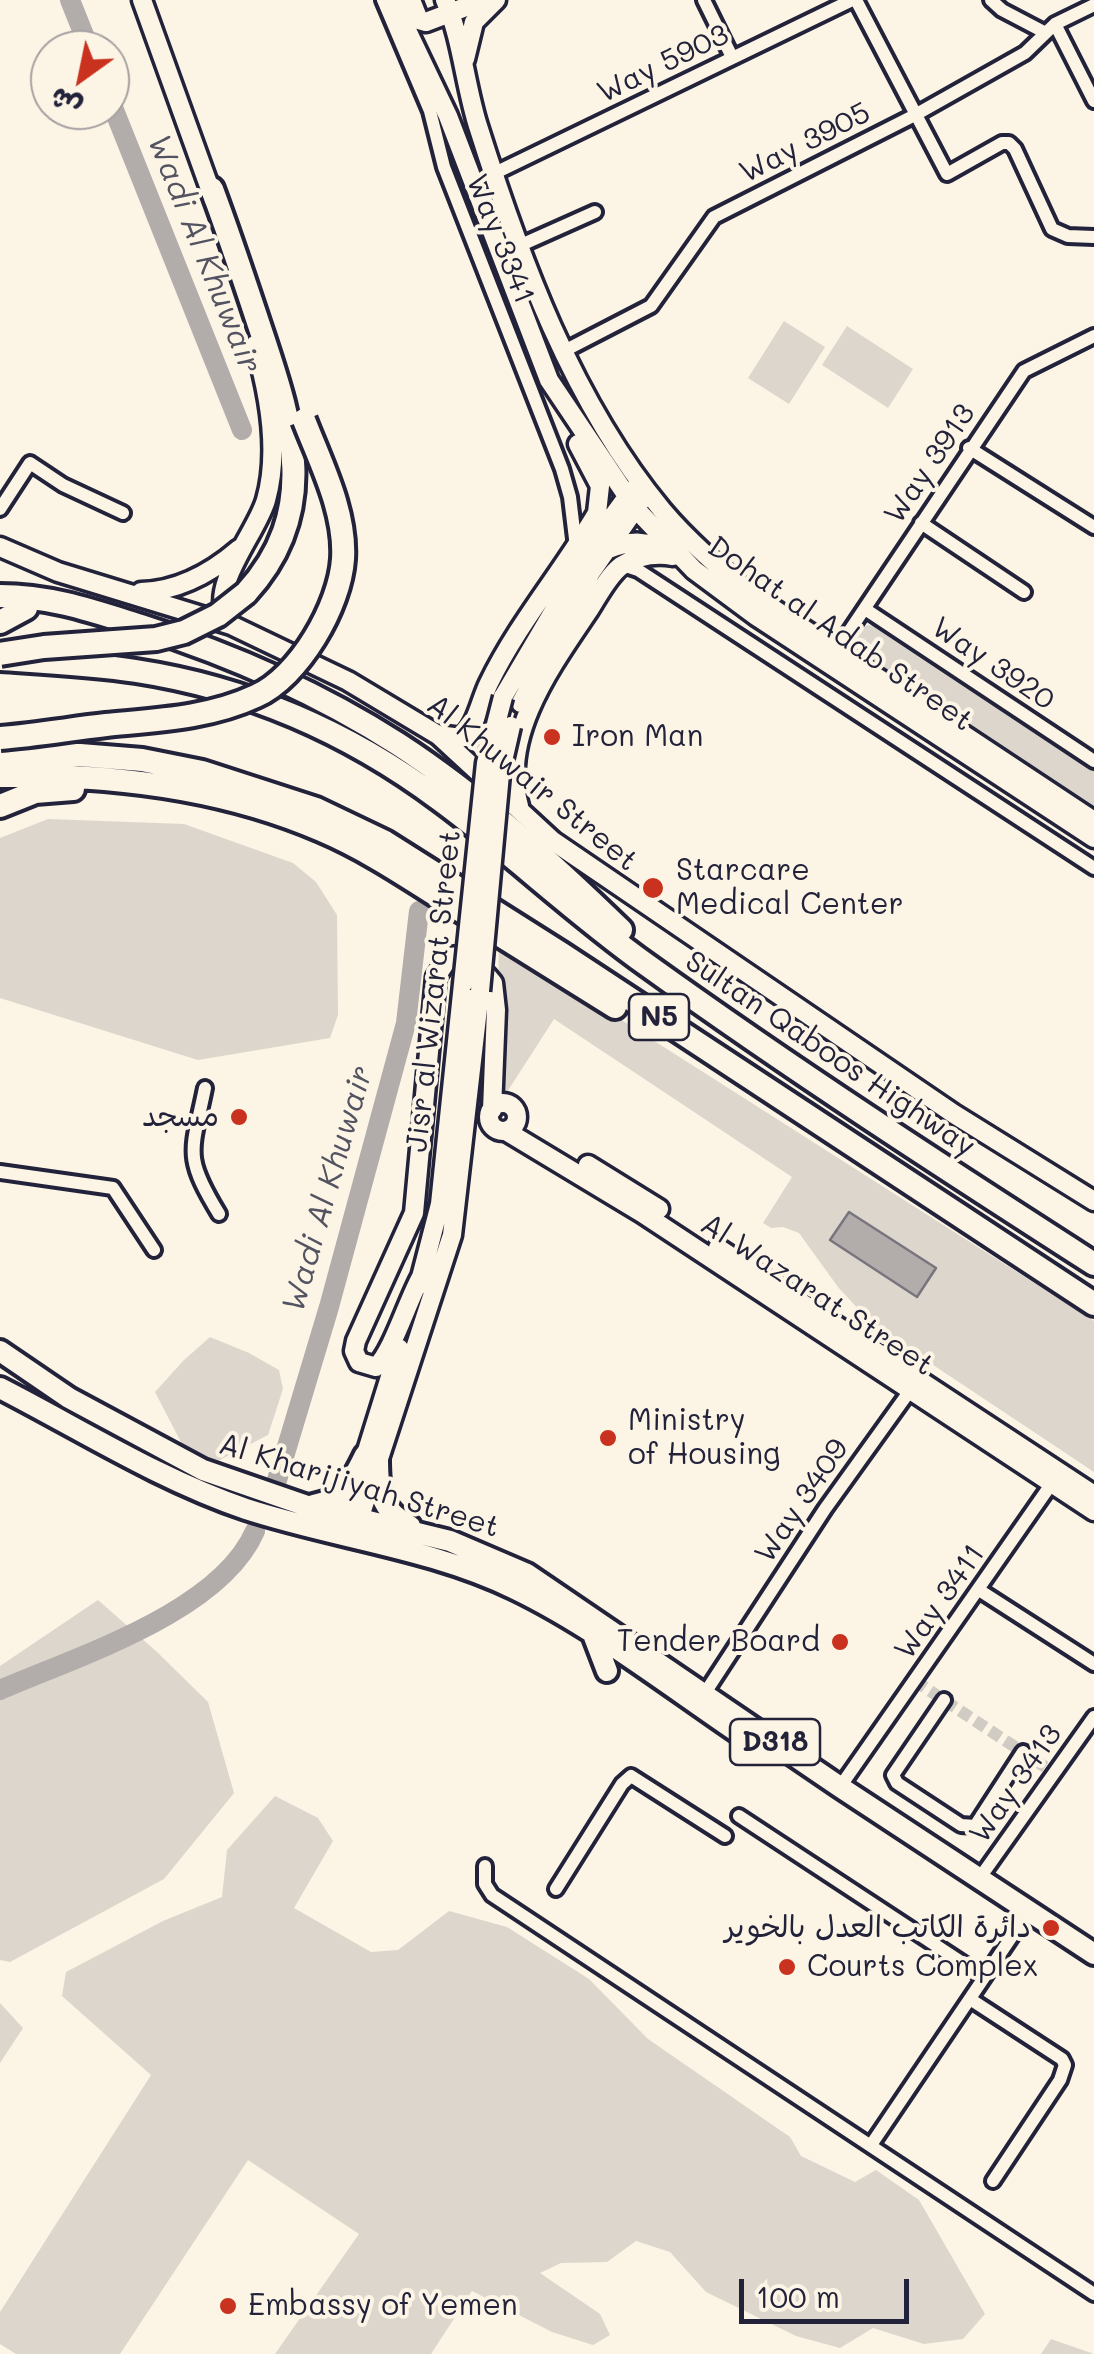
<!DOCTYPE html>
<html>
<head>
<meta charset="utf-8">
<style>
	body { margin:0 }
	#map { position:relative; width:1094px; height:2354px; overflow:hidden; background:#fcf5e5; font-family:Mali,"Playpen Sans Arabic",sans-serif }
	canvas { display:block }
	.north { position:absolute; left:30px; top:30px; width:100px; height:100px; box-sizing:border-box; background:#fcf5e5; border:2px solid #a5a1a1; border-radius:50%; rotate:213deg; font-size:28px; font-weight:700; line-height:40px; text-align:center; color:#22223b }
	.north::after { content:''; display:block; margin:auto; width:35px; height:45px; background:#c8321e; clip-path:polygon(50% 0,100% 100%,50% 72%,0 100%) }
	.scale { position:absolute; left:739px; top:2279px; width:170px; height:45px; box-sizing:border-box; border:5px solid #22223b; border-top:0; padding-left:12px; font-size:30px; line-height:35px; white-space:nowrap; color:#22223b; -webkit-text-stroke:8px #fcf5e5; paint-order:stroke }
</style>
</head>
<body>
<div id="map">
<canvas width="1094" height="2354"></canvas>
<div class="north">ش</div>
<div class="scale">100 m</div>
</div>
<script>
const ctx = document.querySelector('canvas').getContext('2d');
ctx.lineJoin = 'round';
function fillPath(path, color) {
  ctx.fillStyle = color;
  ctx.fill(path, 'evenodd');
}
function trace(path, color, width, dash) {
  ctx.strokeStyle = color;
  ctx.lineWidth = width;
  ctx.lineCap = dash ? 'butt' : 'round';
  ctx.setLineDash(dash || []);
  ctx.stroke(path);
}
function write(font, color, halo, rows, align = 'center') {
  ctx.font = font + ' Mali,"Playpen Sans Arabic",sans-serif';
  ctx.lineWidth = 8;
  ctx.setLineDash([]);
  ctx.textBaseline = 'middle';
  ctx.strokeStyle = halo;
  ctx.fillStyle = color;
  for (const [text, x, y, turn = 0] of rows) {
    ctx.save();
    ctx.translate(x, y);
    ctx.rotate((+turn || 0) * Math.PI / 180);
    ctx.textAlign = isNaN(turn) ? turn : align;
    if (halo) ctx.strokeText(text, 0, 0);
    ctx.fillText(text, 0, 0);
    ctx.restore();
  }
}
fillPath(new Path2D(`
	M784,321L825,347L789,404L748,378Z
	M847,326L913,369L888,408L822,365Z
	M868,625L879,627L1094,770V808L856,651L853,640L860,628Z
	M48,819L184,824L293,863L316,882L337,915L338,1015L330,1038L198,1060L0,998V838Z
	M499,942L1094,1321V1472L873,1325L838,1287L799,1233L783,1227L771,1228L763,1223L792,1177L554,1019L507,1092L496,1095Z
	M210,1337L249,1353L279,1370L283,1389L268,1435L210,1465L184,1448L155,1392L184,1360Z
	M98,1600L157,1652L208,1702L234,1793L164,1879L10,1962L0,1960V1666Z
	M275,1796L318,1818L333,1841L294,1908L371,1952L398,1950L449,1911L507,1927L589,1979L648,2039L790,2137L801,2156L855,2182L876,2170L919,2200L985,2314L963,2339L924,2344L873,2328L840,2348L796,2336L706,2292L670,2252L636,2241L607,2262L561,2263L540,2273L600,2314L610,2335L593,2345L552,2332L472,2291L431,2354H275L359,2234L248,2160L120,2354H16L0,2344V2312L151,2075L62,1996L66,1972L163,1921L222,1897L227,1850Z
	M0,2003L23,2028L0,2063Z
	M1051,2339L1094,2354H1041Z`), '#dcd6cc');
const water = new Path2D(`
	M849,1212L936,1268L917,1297L830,1240Z`);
fillPath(water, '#b2adab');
trace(water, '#78757e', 2.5);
trace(new Path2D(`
	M70,0L90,50
	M110,100L242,430
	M277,1480L329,1307L406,1023L419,911
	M0,1690C78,1656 220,1612 255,1531`), '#b2adab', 20);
trace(new Path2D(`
	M915,1681L1056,1774`), '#d0cbc3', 12, [12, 6]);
const street = new Path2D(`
	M383,0L430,111L444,167L562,469L570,497L576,547
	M704,0L732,57
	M856,0L947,174L1002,143H1009L1015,149L1052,229L1068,236L1094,237
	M991,0L1002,10L1044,32
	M1055,24L1094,101
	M495,173L852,0
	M521,245L595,212
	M564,351L651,306L714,217L915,115L1025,53L1055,24L1094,5
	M969,448L1094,527
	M0,509L30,463L63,485L123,513
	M921,523L1024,592
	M623,565L638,570L1094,868
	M865,609L1094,761
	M836,651L1024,371L1094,336
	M205,1088C192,1152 183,1155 219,1214
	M0,1172L113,1188L154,1250
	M979,1590L1094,1664
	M705,1693L825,1509L914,1385
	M944,1700L893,1775L897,1783L961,1825L975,1826L1023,1752
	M840,1787L1052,1483L1058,1480
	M739,1816L984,1977
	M485,1866V1884L492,1895L1094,2294
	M979,1879L1094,1717
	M556,1889L622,1784L631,1776L725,1836
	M970,1999L1062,2059L1065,2065L1060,2080L993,2181
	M871,2145L1029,1911`);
const secondary = new Path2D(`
	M142,0L214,200
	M397,0L407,30L448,116L549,380L635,508L694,570L756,616L1094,838
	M411,0L419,20L426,22L484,0
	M445,0C462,39 465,85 478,126C520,259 572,401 662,510C688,541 720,568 751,594L1094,821
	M465,59L474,22L496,0
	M0,547L58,572L231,625L348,681L438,735L553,841L954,1114L1094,1201
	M606,550C631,540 647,539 670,554
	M141,592C179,591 211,573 239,549
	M226,616C211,583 257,532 266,500C280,451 269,393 255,345
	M503,697L596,539L632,490
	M521,703L591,572L640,502
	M438,735L461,738C477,726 480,701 489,683C518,623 563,571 597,513L600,486L578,444
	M519,806C499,736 552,665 589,610C598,596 608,576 621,566C637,556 655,553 673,556
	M489 1117a14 14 0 1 1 28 0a14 14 0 1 1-28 0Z
	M506,1131L642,1213L1094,1511
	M588,1165L659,1209
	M718,1248L1094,1495
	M422,1275C408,1299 393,1351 376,1367L359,1362L354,1351L356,1341L414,1213L436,977L449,957C467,954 482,969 493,983L496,1010L492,1110
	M419,1285L440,1204L463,984
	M343,1528L399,1348
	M356,1529L452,1235L480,991`);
const primary = new Path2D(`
	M0,1351L69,1398L203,1470L307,1506L450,1541L527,1574L840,1787L1094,1954
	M0,1388C80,1429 160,1480 246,1509C335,1538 431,1548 515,1589C596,1628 677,1692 752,1742
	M378,1459C378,1491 380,1510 410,1526
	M313,1505C344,1500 352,1481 365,1455
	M594,1637L607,1671`);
const highway = new Path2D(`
	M212,189C230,237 246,286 262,334C293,427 320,512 246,593
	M0,596C51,596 93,611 141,626C229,654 320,694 398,744C478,796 552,863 621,930
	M0,622L26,608
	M0,659C45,662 91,664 136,671C247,688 350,733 440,800C511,852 575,914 647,965C793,1070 943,1167 1094,1264
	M0,754L80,755L142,760L202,772L316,809L385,842L562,954L1094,1304
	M0,776C108,774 221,787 321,830C366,849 406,876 447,902C503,937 559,972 615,1007
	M0,806L35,792L73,789`);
trace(street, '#22223b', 20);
trace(secondary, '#22223b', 25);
trace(primary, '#22223b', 28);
trace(highway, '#22223b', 30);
trace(street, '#fcf5e5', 12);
trace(secondary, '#fcf5e5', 18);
trace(primary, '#fcf5e5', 20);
trace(highway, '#fcf5e5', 22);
const secondaryBridge = new Path2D(`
	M463,984L486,763L503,697
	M480,991L500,774L511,726`);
const highwayBridge = new Path2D(`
	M0,654L44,647L156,639L184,632L218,615L246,593
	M0,738C36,735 71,729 106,725C157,720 209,718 256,696C299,677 340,606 343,559C346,512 321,464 304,420`);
trace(secondaryBridge, '#22223b', 25, []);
trace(highwayBridge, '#22223b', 30, []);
trace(secondaryBridge, '#fcf5e5', 18);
trace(highwayBridge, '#fcf5e5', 22);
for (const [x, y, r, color] of [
	[552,737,10,"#c8321e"],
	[653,888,12,"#c8321e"],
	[239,1117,10,"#c8321e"],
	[608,1438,10,"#c8321e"],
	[840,1642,10,"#c8321e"],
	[1051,1928,10,"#c8321e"],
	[787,1967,10,"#c8321e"],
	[228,2306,10,"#c8321e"]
]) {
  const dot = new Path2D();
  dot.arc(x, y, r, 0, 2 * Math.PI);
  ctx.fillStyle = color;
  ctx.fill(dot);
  trace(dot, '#fcf5e5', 4);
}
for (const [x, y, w] of [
	[659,1017,60],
	[775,1742,90]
]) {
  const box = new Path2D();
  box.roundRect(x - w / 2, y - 23, w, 46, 8);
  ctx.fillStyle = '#fcf5e5';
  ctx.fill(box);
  trace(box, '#22223b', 2.5);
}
write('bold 28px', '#22223b', null, [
	["N5",659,1017],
	["D318",775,1742]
]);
write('30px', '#22223b', '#fcf5e5', [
	["Way 5903",663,64,-26],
	["Way 3905",805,143,-27],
	["Way 3341",500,239,68],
	["Way 3913",930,464,-56],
	["Dohat al Adab Street",840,634,35],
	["Way 3920",993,664,34],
	["Al Khuwair Street",532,783,39],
	["Jisr al Wizarat Street",434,991,-84],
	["Sultan Qaboos Highway",830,1054,34],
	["Al Wazarat Street",817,1295,33],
	["Al Kharijiyah Street",359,1486,17],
	["Way 3409",802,1501,-56],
	["Way 3411",940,1602,-55],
	["Way 3413",1016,1784,-55]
]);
write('30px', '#22223b', '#fcf5e5', [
	["Iron Man",572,737],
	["Starcare",676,871],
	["Medical Center",676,905],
	["مسجد",219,1117,"right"],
	["Ministry",628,1421],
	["of Housing",628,1455],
	["Tender Board",820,1642,"right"],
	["دائرة الكاتب العدل بالخوير",1031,1928,"right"],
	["Courts Complex",807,1967],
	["Embassy of Yemen",248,2306]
], 'left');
write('italic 32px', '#545362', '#fcf5e5', [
	["Wadi Al Khuwair",204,254,68],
	["Wadi Al Khuwair",328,1189,-74]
]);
</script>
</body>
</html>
